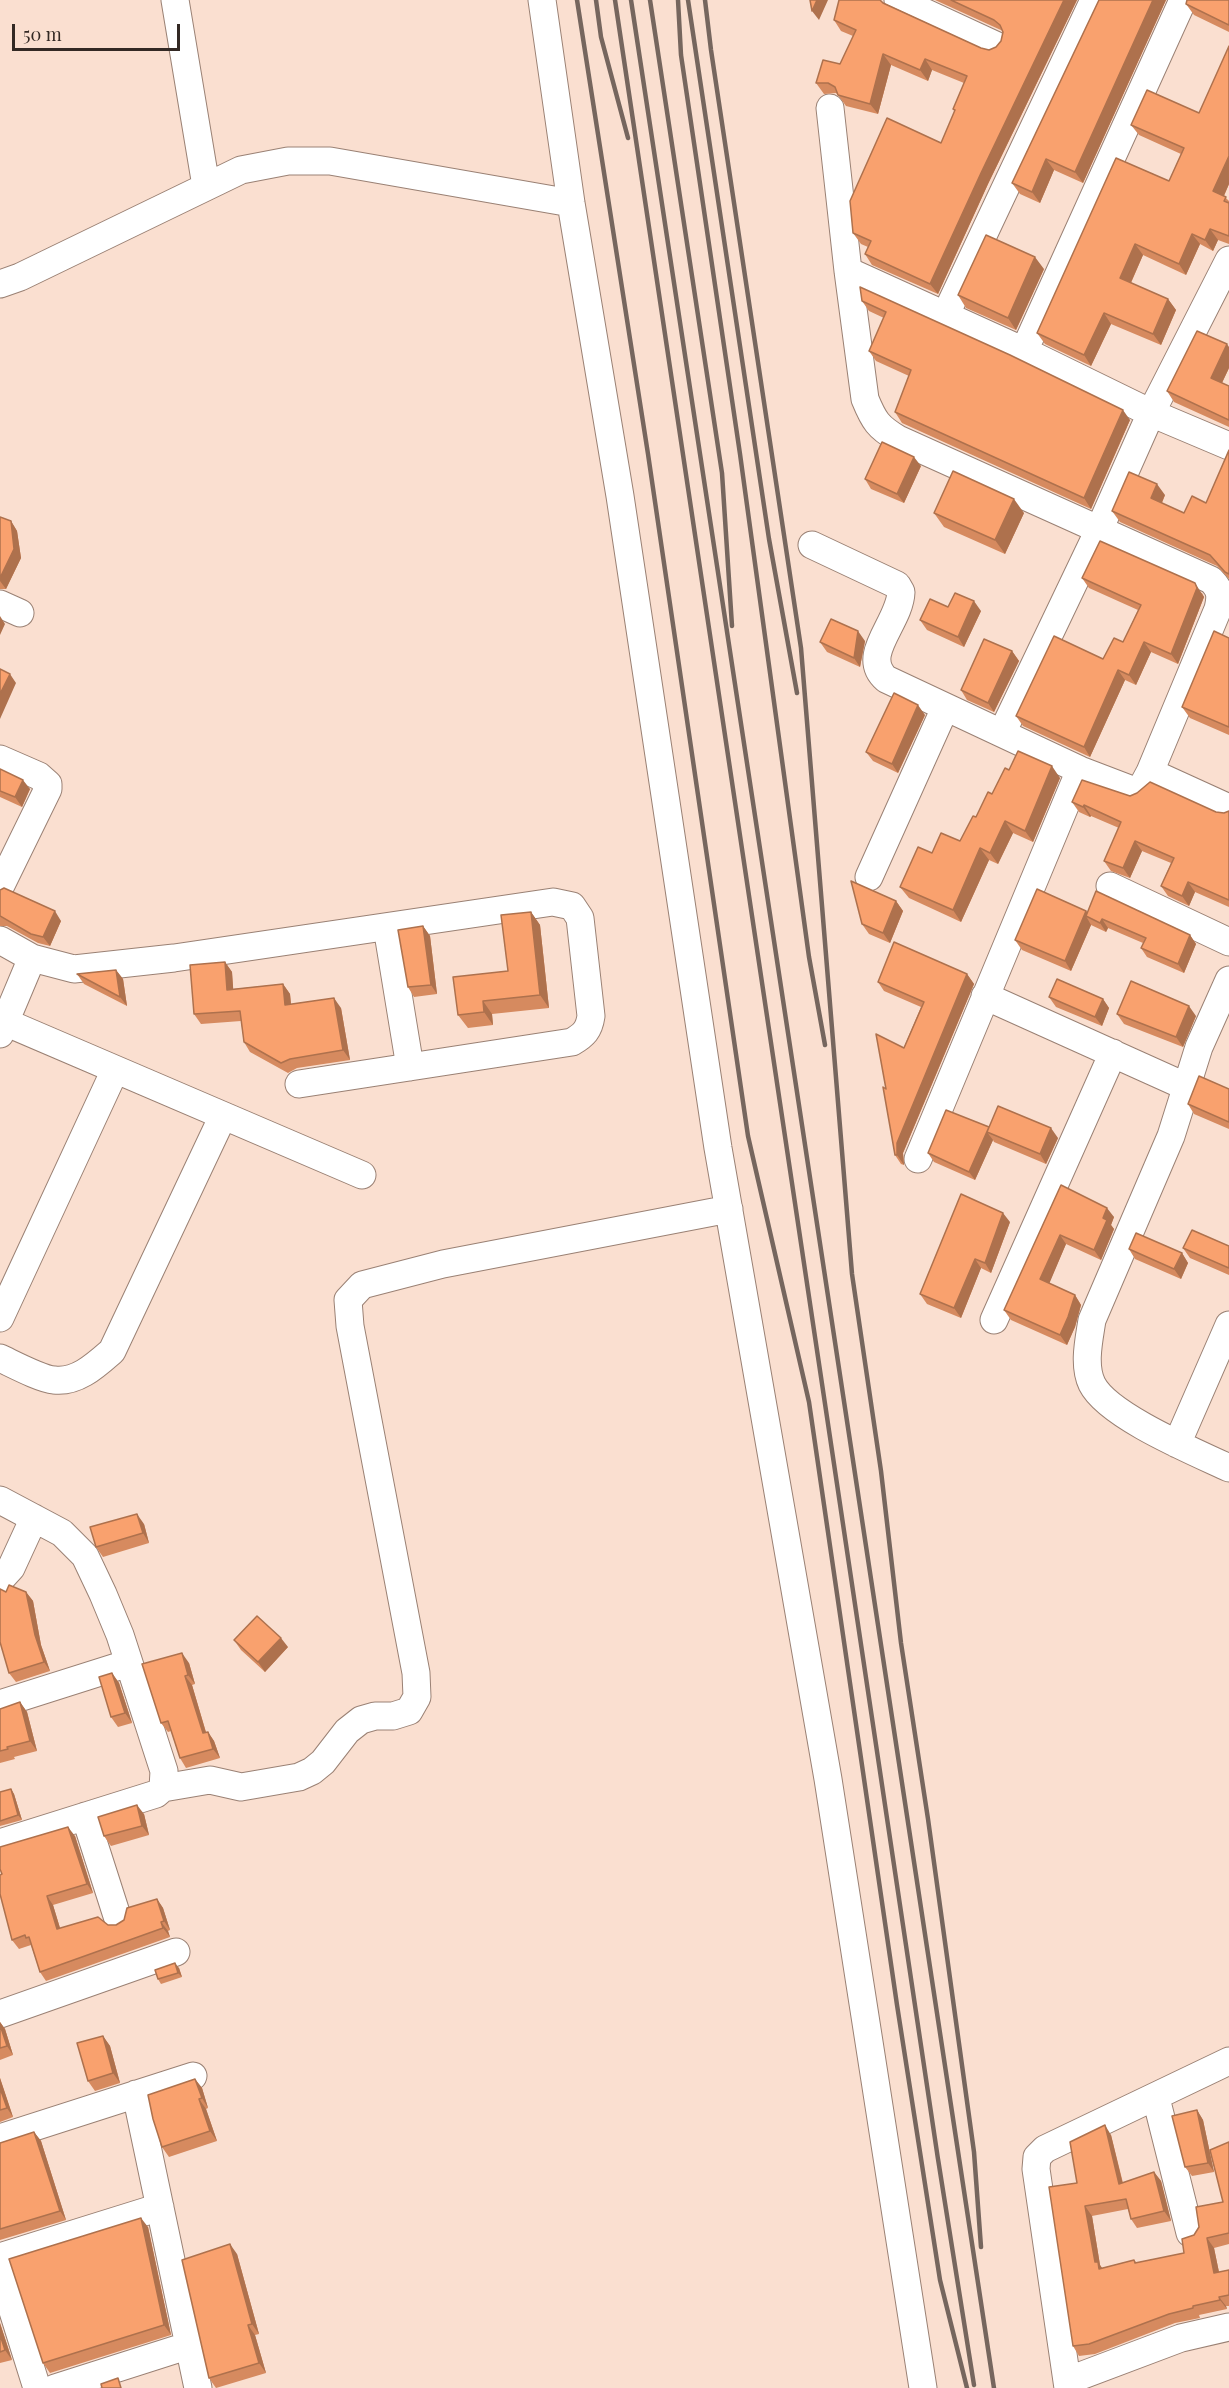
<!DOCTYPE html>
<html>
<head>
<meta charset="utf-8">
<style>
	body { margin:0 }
	#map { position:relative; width:1229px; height:2388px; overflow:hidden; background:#fadfd0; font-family:"Playfair Display",serif }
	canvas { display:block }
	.scale { position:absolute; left:12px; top:24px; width:168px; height:27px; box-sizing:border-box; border:3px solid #332924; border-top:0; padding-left:8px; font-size:18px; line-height:21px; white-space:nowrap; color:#332924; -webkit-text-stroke:4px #fadfd0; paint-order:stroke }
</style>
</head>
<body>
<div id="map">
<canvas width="1229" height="2388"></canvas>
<div class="scale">50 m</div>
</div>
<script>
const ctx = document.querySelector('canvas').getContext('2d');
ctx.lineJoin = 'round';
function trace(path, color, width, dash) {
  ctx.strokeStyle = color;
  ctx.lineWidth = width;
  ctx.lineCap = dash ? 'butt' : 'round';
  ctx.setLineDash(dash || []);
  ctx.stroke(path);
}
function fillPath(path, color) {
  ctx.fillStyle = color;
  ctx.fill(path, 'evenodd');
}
const minor = new Path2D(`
	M175,0L206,186
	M542,0L571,203L620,496L718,1148L828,1779L923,2388
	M898,0L995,45
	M848,271L1024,351L1151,413L1229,446
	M0,284L20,277L241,170L288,161H330L571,203
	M945,316L1094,0
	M1024,351L1183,0
	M812,545L897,585L901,592C900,623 859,655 886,679L1080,770L1135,791L1143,785L1150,772L1218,609C1221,596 1221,590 1211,580L898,439C878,427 874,421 865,399L848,271L830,108
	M0,604L20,613
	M1002,733L1099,530L1151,413L1229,260
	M0,759L39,776L48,784V789L0,887
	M1150,772L1229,808
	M869,877L945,708
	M1110,886L1229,942
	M387,927L410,1067
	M0,940L32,958L74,969L174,958L553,902L572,906L580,918L591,1016C589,1030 584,1035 572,1042L299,1084
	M1229,980L1199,1047L1171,1136L1092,1320C1089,1340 1083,1365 1092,1384C1108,1416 1195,1452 1229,1468
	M985,996L1187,1087
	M5,1022L362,1175
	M0,1034L32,958
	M918,1159L1080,770
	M0,1318L115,1070
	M994,1320L1113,1053
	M0,1358C13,1364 41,1379 54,1380C77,1383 96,1365 112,1351L223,1116
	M1177,1444L1229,1325
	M0,1500L62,1533L85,1556L103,1594L120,1635L164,1771L163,1788
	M0,1580L11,1568L34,1518
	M0,1704L129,1663
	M85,1816L118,1919
	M0,1843L156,1794L163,1788L210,1780L241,1787L299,1777L312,1771L323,1762L347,1731L361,1720L375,1716H393L409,1711L417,1697L416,1673L350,1326L348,1300L362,1285L443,1264L729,1209
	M0,2014L176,1952
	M136,2094L198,2388
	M1156,2098L1190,2233
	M0,2138L193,2076
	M0,2257L160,2207
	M0,2270L37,2388
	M1067,2381L1181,2338L1229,2327
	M55,2388L190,2345
	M1068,2388L1036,2169L1037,2157L1045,2149L1229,2061`);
trace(minor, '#9a8174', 29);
trace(minor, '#fff', 27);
trace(new Path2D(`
	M577,0L648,454L748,1136L809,1402L897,2005L940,2280L967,2388
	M596,0L601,37L628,138
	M615,0L938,2159L974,2385
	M631,0L994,2388
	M650,0L722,473L732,626
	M678,0L681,55L740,454L809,957L825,1045
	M688,0L769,539L797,693
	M705,0L711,50L801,648L852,1274L881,1471L901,1643L928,1819L974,2152L981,2247`), '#76665e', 4.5);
fillPath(new Path2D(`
	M935,0H1077L988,184L938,294L872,265L865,254L868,247L861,244L853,233L941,143L955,112L953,109L964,83L932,70L928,81L891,65L878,114L846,106L838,95L836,93L824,94L816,83L840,64L853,36L841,31L834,20L882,2L981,48L989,50L996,47L1001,41L1003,31Z
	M1099,0H1166L1083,183L1054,170L1040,203L1020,194L1012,183Z
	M1229,0V32L1194,15L1186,4Z
	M1199,113L1229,184L1224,196L1229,201V244L1218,240L1213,251L1200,244L1186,275L1143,255L1131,283L1168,299L1176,310L1161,345L1111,324L1091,366L1045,344L1037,333L1169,181L1181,154L1139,135L1131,125Z
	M1044,269L1016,330L966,308L958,295Z
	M862,301L1130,420L1091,509L902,423L895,412L909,376L876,361L869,351L884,318L869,311Z
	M1229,368L1222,383L1229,386V427L1174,402L1167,391Z
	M1229,450V579L1217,566L1120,522L1112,511L1165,495L1162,503L1184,513L1206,503Z
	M921,466L904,503L871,489L865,479Z
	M934,513H1024L1005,554L944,527Z
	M0,517L11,521L17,531L21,558L6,589H0Z
	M1082,578L1202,593L1204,597L1178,664L1151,652L1136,685L1125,680L1090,757L1023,726L1016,716L1103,659L1123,642L1138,610L1089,588Z
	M948,607L981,611L964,647L927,630L920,620Z
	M1229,638V735L1190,718L1182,707Z
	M865,641L860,667L827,652L820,642Z
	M1012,651L1019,661L994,712L967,700L961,690Z
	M925,715L898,773L873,761L866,752Z
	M0,769L30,789L22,807L0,797Z
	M1009,770L1060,778L1033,842L1013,833L998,864L989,860L961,922L909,898L900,887L932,853L960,841Z
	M1130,796L1216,812L1224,813L1229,811V907L1195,892L1189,906L1168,896L1161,886L1171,863L1142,851L1130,878L1111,871L1104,861L1119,828L1091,816L1090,817L1079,812L1072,802Z
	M0,890L61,921L50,946L38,943L7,926H0Z
	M896,901L903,911L890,943L869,934L862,924Z
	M1086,911L1087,912L1190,935L1196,944L1184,973L1147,957L1141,948L1143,943L1108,928L1106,932L1091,925L1071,971L1022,950L1015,940Z
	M531,912L540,925L549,1008L492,1014L493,1025L468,1028L458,1015L508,971Z
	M423,926L430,936L437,994L414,997L408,987Z
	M225,962L232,972L233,989L283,984L290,994L291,1004L341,1008L350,1060L297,1068L288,1073L250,1052L244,1042L241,1021L201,1024L194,1014Z
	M116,970L123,979L127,1006L84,984L77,974Z
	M967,974L974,984L903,1153L904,1165L901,1164L895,1155L886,1089L921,1007L884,991L878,982Z
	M1049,997L1103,999L1109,1008L1102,1026L1056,1007Z
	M1117,1014L1196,1016L1183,1047L1124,1024Z
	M1229,1089V1129L1194,1114L1188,1104Z
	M989,1127L1058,1138L1046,1164L994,1142L993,1140L975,1180L934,1162L928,1153Z
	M1061,1185L1114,1217L1111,1225L1114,1229L1101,1260L1066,1244L1049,1283L1075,1295L1081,1305L1075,1327L1067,1345L1011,1320L1004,1310Z
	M1010,1222L991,1273L981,1268L961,1318L927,1304L920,1294Z
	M1229,1246V1275L1190,1258L1183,1248Z
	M1129,1249L1182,1253L1188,1263L1181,1279L1135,1259Z
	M144,1524L149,1543L103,1557L96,1547Z
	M6,1592H26L33,1601L41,1645L50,1671L16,1682L9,1673Z
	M234,1640L288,1647L265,1672L241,1650Z
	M189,1663L195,1684L192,1685L206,1732H208L214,1741L220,1758L186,1768L180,1758L171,1731L168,1732L161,1723Z
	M112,1673L119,1683L132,1723L118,1727L111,1717Z
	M20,1702L27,1712L37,1751L14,1757L15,1759L0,1763V1709Z
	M11,1789L14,1794L22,1820L0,1826V1792Z
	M144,1814L149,1835L111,1846L104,1836Z
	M75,1836L93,1893L53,1905L60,1928L116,1925L157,1899L163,1908L170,1930L168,1931L170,1937L46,1981L40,1972L31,1945L19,1949L12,1940Z
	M179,1968L182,1977L161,1984L158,1979Z
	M0,2022L5,2029L13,2055L0,2060Z
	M103,2036L110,2046L120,2083L95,2091L88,2081Z
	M0,2078L13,2117L0,2122Z
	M195,2079L202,2088L208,2108L206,2109L217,2141L169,2157L162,2147Z
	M1197,2110L1203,2120L1214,2172L1192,2176L1185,2167Z
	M34,2132L41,2141L66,2220L0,2240V2143Z
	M1111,2135L1123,2183L1154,2172L1161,2181L1171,2221L1137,2228L1131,2219L1128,2209L1092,2216L1100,2265L1102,2268L1134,2260L1137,2263L1184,2253L1194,2235L1223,2202L1229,2142V2244L1214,2248L1219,2272L1229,2270V2306H1226L1227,2309L1199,2315L1200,2318L1175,2323L1095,2354L1079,2356L1073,2346L1077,2183Z
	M148,2227L171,2335L50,2373L43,2363Z
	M237,2254L259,2334L255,2335L266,2373L216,2388L209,2378Z
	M0,2323L12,2360L0,2363Z`), '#d68a5f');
fillPath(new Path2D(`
	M817,0H828L819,20L812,11Z
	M1064,0H1077L988,184L938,294L930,284L981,173Z
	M1153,0H1166L1083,183L1075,172Z
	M883,54L891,65L878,114L870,104Z
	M925,59L932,70L928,81L920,70Z
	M1229,156V184L1221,202L1213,191Z
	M1046,159L1054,170L1040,203L1032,192Z
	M1210,229L1218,240L1213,251L1205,240Z
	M1192,234L1200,244L1186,275L1179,264Z
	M1135,244L1143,255L1128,289L1120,278Z
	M1035,257L1044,269L1016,330L1008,318Z
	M1168,299L1176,310L1161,345L1153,334Z
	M1104,313L1111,324L1091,366L1084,355Z
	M1227,344L1229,347V368L1219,389L1211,378Z
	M1123,410L1130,420L1091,509L1084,498Z
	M914,457L921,466L904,503L897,494Z
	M1157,484L1165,495L1159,509L1151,498Z
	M1014,499L1024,513L1005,554L995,540Z
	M11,521L17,531L21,558L6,589L0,581V578Z
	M1195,583L1204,597L1178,664L1171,654Z
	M974,601L981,611L964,647L958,637Z
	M0,616L5,624L0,635Z
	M858,631L865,641L860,667L854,658Z
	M1144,642L1151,652L1136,685L1129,675Z
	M1012,651L1019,661L994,712L988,703Z
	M1118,670L1125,680L1090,757L1084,747Z
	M10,674L16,683L0,719V694Z
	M918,705L925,715L898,773L892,764Z
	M1052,766L1060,778L1033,842L1025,831Z
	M23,780L30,789L22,807L15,797Z
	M1084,805L1091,816L1090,817L1083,807Z
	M1005,821L1013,833L998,864L990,853Z
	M1135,841L1142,851L1130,878L1123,868Z
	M980,848L989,860L961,922L953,910Z
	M1188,882L1195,892L1189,906L1182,896Z
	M896,901L903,911L890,943L883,933Z
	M55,911L61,921L50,946L43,937Z
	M1086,911L1092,919L1086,916L1091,925L1071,971L1065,961Z
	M531,912L540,925L549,1008L540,995Z
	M1102,919L1108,928L1106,932L1100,923Z
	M423,926L430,936L437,994L431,985Z
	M1190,935L1196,944L1184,973L1178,964Z
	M225,962L232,972L234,1000L227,990Z
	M116,970L123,979L127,1006L120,997Z
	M967,974L974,984L903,1153L904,1165L897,1155V1143Z
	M283,984L290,994L292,1015L285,1005Z
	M334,998L341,1008L350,1060L343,1050Z
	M1103,999L1109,1008L1102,1026L1095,1017Z
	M483,1001L492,1014L493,1025L484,1012Z
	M1189,1006L1196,1016L1183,1047L1176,1037Z
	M989,1127L987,1132L993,1140L975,1180L969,1172Z
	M1051,1128L1058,1138L1046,1164L1040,1154Z
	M1107,1208L1114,1217L1111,1225L1114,1229L1101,1260L1094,1250L1103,1218Z
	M1003,1213L1010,1222L991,1273L985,1263Z
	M1060,1235L1066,1244L1047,1289L1040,1279Z
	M1182,1253L1188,1263L1181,1279L1174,1269Z
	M975,1259L981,1268L961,1318L954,1308Z
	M1075,1295L1081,1305L1075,1327L1067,1345L1060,1335Z
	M137,1514L144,1524L149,1543L143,1533Z
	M26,1592L33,1601L41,1645L50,1671L44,1662L35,1635Z
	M281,1638L288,1647L265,1672L258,1662Z
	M182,1653L189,1663L195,1684L188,1675Z
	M112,1673L119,1683L132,1723L125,1713Z
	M185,1676L192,1685L209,1743L203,1733Z
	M20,1702L27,1712L37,1751L30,1741Z
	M208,1732L214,1741L220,1758L213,1749Z
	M11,1789L14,1794L22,1820L18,1815Z
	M137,1805L144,1814L149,1835L142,1826Z
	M68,1827L75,1836L93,1893L87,1884Z
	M47,1896L53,1905L63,1938L57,1929Z
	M157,1899L163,1908L170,1930L164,1921Z
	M161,1922L168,1931L170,1937L163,1928Z
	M175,1963L179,1968L182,1977L178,1973Z
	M0,2022L5,2029L13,2055L7,2046L0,2025Z
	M103,2036L110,2046L120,2083L113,2073Z
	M0,2078L13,2117L7,2108L0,2088Z
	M195,2079L202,2088L208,2108L202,2098Z
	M199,2099L206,2109L217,2141L210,2131Z
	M1197,2110L1203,2120L1214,2172L1208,2163Z
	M1105,2125L1111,2135L1125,2193L1119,2184Z
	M34,2132L41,2141L66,2220L60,2211Z
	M1154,2172L1161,2181L1171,2221L1164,2211Z
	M1085,2206L1092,2216L1100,2265L1104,2271L1105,2278L1095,2262Z
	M141,2218L148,2227L171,2335L164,2325Z
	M1207,2238L1214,2248L1221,2282L1214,2273Z
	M230,2244L237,2254L259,2334L252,2324Z
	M1219,2297L1226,2306L1227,2309L1220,2300Z
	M0,2323L12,2360L5,2350L0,2335Z
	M248,2325L255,2335L266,2373L259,2363Z`), '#ae714d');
const building = new Path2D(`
	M810,0H817L812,11Z
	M839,0H880L883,3L981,48L989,50L996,47L1001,41L1003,32L1000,25L994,20L951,0H1064L981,173L930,284L865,254L871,241L853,233L850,201L887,118L941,143L955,110L953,109L967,76L925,59L920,70L883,54L870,104L838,95L835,87L828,83H816L823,60L840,64L856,30L834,20Z
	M1099,0H1153L1075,172L1046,159L1032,192L1012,183Z
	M1187,0H1229V25L1186,4Z
	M1229,46V156L1213,191L1226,197L1224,201L1229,203V236L1210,229L1205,240L1192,234L1179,264L1135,244L1120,278L1168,299L1153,334L1104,313L1084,355L1037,333L1116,158L1169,181L1184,148L1131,125L1147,90L1199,113Z
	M986,235L1035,257L1008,318L958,295Z
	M860,287L1010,355L1123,410L1084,498L895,412L911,370L869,351L886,312L862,301Z
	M1197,331L1227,344L1211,378L1229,386V420L1167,391Z
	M882,442L914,457L897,494L865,479Z
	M1229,450V574L1225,572L1210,555L1112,511L1129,472L1157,484L1151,498L1184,513L1192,496L1206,503Z
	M953,471L1014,499L995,540L934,513Z
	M0,517L11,521L14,549L0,578Z
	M1100,541L1195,583L1197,588L1171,654L1144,642L1129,675L1118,670L1084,747L1016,716L1054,636L1103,659L1114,638L1123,642L1141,605L1082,578Z
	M955,593L974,601L958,637L920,620L930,599L948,607Z
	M831,619L858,631L854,658L820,642Z
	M1214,631L1229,638V727L1182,707Z
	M984,639L1012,651L988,703L961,690Z
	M0,669L10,674L0,694Z
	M894,693L918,705L892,764L866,752Z
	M1018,751L1052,766L1025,831L1005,821L990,853L980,848L953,910L900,887L918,847L932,853L941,833L960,841L973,816L976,817L988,792L992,794L1005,768L1009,770Z
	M0,769L23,780L15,797L0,791Z
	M1082,780L1130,796L1137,793L1150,782L1216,812L1224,813L1229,811V900L1188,882L1182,896L1161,886L1174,858L1135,841L1123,868L1104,861L1121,822L1084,805L1083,807L1072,802Z
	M851,881L896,901L883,933L862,924Z
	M4,888L55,911L43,937L31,934L0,916V890Z
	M1037,889L1086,911L1065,961L1015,940Z
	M1096,891L1190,935L1178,964L1141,948L1146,938L1102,919L1100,923L1086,916Z
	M531,912L540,995L483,1001L484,1012L458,1015L453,977L508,971L501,915Z
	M423,926L431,985L408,987L398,930Z
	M894,942L967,974L897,1143V1155H895L883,1087L886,1089L876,1034L904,1048L924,1002L878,982Z
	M225,962L227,990L283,984L285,1005L334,998L343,1050L290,1059L281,1063L244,1042L240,1011L194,1014L190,965Z
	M116,970L120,997L77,974Z
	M1057,979L1103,999L1095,1017L1049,997Z
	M1131,981L1189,1006L1176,1037L1117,1014Z
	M1199,1076L1229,1089V1122L1188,1104Z
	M998,1106L1051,1128L1040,1154L987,1132Z
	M946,1110L989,1127L969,1172L928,1153Z
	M1061,1185L1107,1208L1103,1218L1107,1220L1094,1250L1060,1235L1040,1279L1075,1295L1068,1317L1060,1335L1004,1310Z
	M961,1194L1003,1213L985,1263L975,1259L954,1308L920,1294Z
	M1192,1230L1229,1246V1268L1183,1248Z
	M1136,1233L1182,1253L1174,1269L1129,1249Z
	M137,1514L143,1533L96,1547L90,1527Z
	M9,1585L26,1592L35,1635L44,1662L9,1673L0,1642V1589L6,1592Z
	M257,1616L281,1638L258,1662L234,1640Z
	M182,1653L188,1675L185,1676L203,1733L208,1732L213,1749L180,1758L168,1721L161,1723L142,1664Z
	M112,1673L125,1713L111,1717L99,1677Z
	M20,1702L30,1741L7,1747L8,1749L0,1751V1709Z
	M11,1789L18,1815L0,1821V1792Z
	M137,1805L142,1826L104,1836L98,1817Z
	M68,1827L87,1884L47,1896L57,1929L98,1917L108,1925H116L124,1920L127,1908L157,1899L164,1921L161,1922L163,1928L40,1972L29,1937L26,1938L25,1935L12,1940L0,1894V1875L2,1874L0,1869V1847Z
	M175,1963L178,1973L158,1979L155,1970Z
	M0,2025L7,2046L0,2048Z
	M103,2036L113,2073L88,2081L77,2043Z
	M195,2079L202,2098L199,2099L210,2131L162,2147L153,2119L148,2095Z
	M0,2088L7,2108L0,2110Z
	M1197,2110L1208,2163L1185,2167L1172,2116Z
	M1105,2125L1119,2184L1154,2172L1164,2211L1131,2219L1126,2199L1085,2206L1095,2262H1098L1099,2269L1134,2260L1135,2263L1184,2253L1182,2239L1194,2235L1199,2227L1196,2207L1223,2202L1210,2150L1229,2142V2233L1207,2238L1214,2273L1229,2270V2295L1219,2297L1220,2300L1193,2306V2308L1169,2314L1089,2344L1073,2346L1049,2187L1077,2183L1070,2142Z
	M34,2132L60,2211L0,2229V2143Z
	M141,2218L164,2325L43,2363L9,2259Z
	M230,2244L252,2324L248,2325L259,2363L209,2378L182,2260Z
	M0,2335L5,2350L0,2352Z
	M118,2378L121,2388H102L101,2384Z`);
fillPath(building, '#f9a16e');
trace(building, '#ae714d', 1.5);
</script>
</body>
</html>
